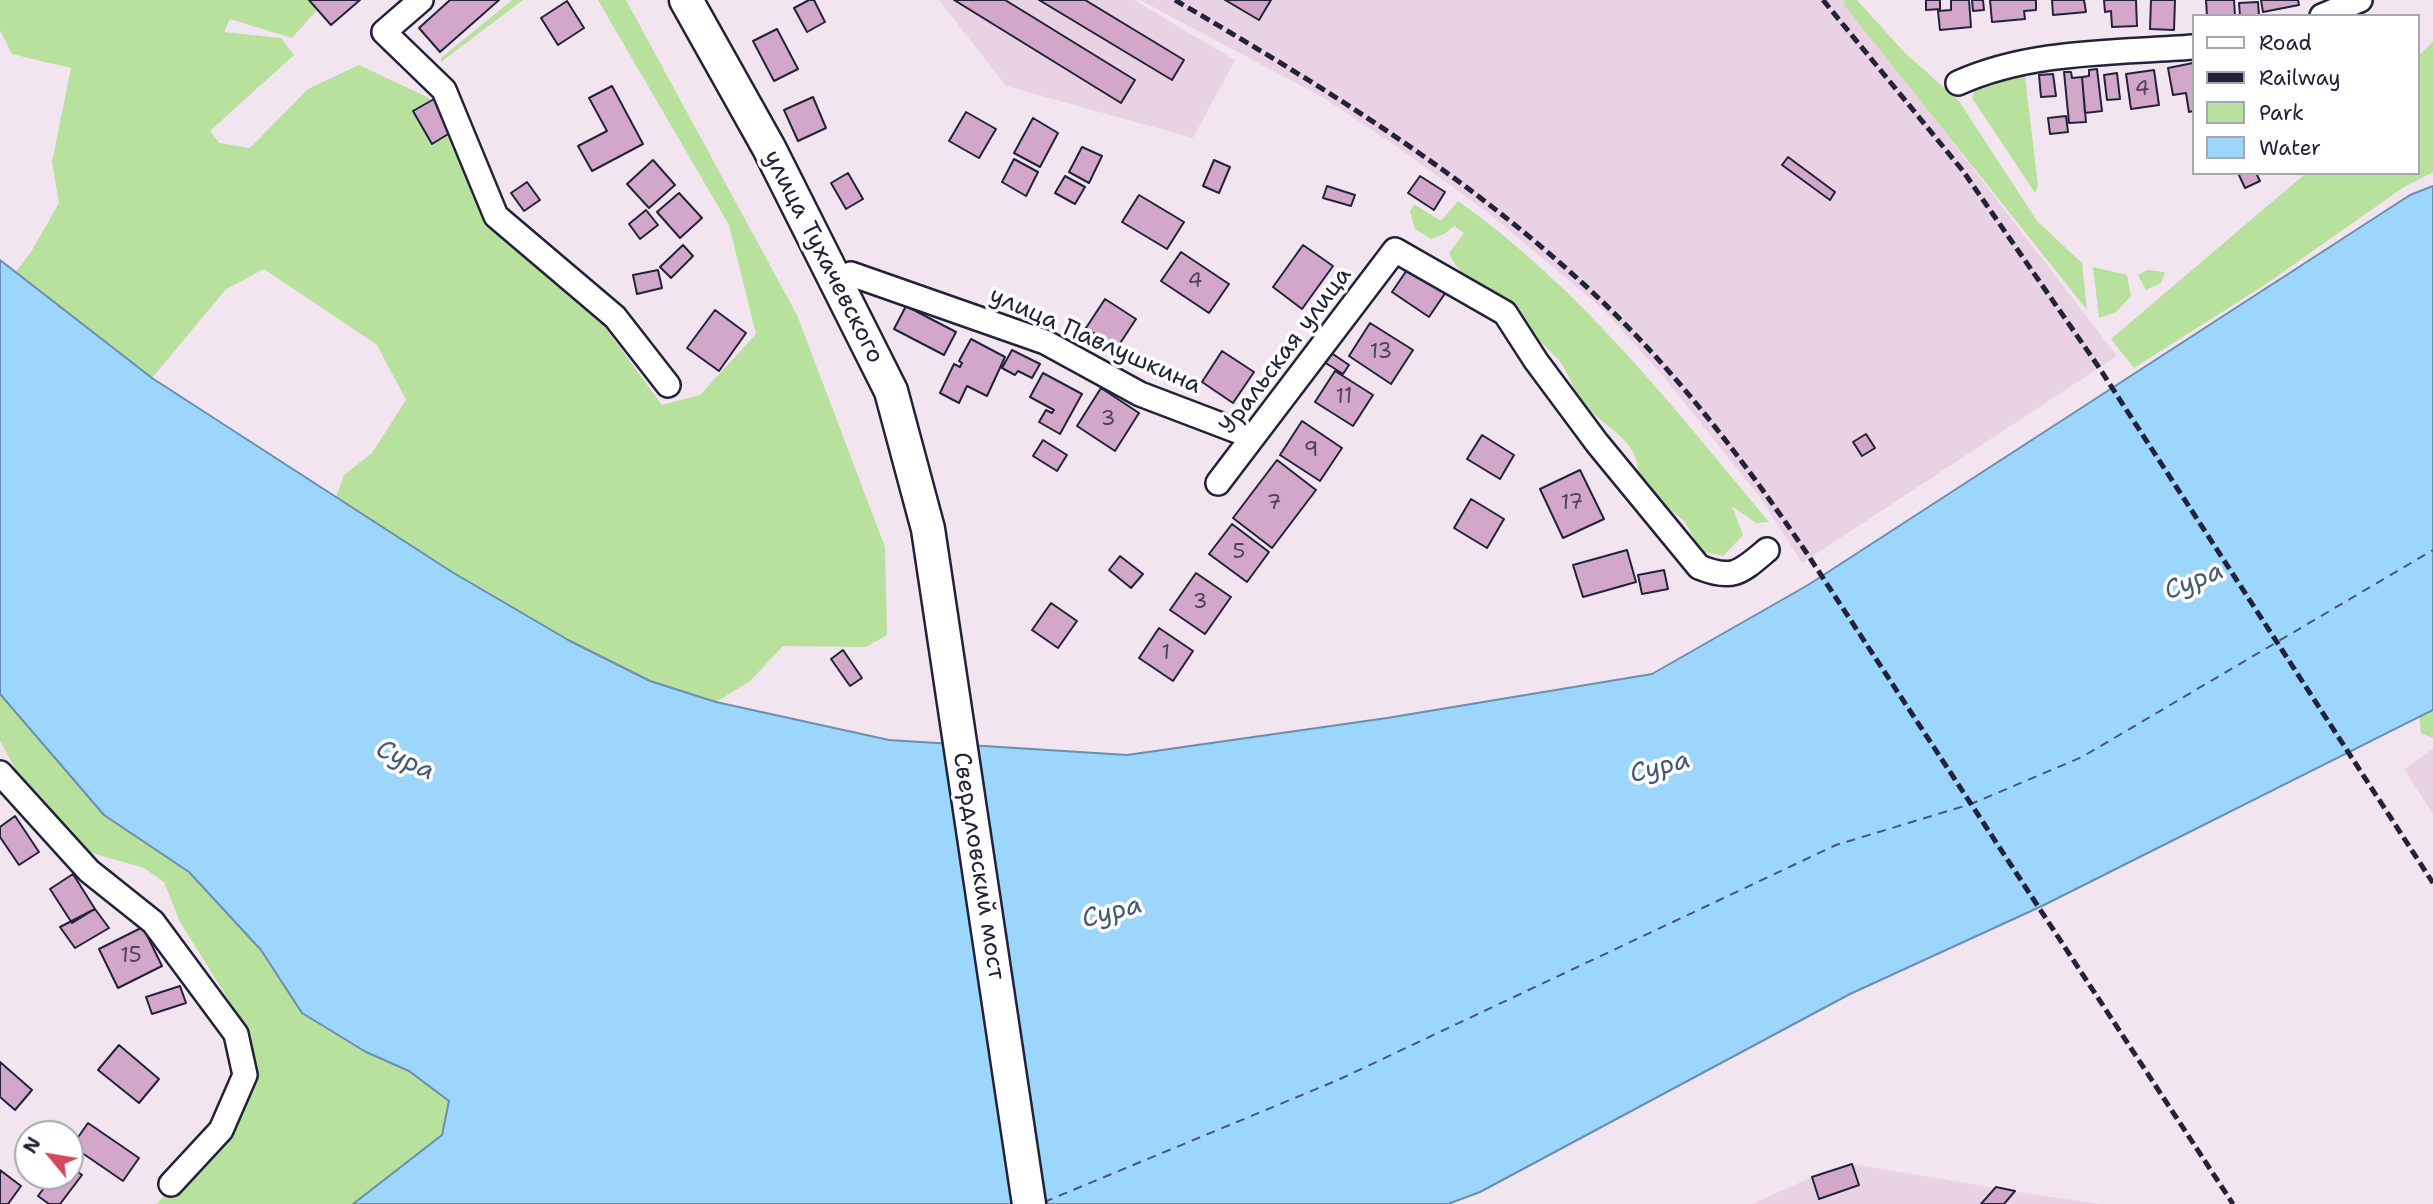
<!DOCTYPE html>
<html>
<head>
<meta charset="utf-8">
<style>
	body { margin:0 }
	#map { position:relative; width:2433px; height:1204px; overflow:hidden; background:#f2e5ef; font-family:"Shantell Sans",sans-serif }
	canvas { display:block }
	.legend { position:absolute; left:2192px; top:14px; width:228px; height:161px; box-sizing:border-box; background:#fff; border:2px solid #a7a7b1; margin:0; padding:9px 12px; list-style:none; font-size:21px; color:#22223b }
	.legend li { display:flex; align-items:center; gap:14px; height:35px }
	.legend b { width:35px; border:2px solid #a7a7b1 }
	.north { position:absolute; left:14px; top:1120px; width:70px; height:70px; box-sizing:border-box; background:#fff; border:2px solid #a7a7b1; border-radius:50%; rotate:300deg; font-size:19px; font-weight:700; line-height:28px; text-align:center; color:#22223b }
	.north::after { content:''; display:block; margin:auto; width:24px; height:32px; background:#d1495b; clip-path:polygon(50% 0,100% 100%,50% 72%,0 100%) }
</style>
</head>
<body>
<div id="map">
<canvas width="2433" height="1204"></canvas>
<ul class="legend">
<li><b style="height:9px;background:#fff"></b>Road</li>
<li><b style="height:9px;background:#22223b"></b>Railway</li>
<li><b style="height:19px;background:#b8e19e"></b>Park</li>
<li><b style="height:19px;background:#9cd6fc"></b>Water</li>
</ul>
<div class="north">N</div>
</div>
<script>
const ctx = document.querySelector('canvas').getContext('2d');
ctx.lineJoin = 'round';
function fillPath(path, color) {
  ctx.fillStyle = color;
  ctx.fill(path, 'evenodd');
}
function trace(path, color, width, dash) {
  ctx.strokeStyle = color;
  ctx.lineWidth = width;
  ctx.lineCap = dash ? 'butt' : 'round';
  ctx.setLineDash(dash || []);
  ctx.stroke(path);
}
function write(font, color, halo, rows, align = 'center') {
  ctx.font = font + ' "Shantell Sans",sans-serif';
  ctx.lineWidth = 7;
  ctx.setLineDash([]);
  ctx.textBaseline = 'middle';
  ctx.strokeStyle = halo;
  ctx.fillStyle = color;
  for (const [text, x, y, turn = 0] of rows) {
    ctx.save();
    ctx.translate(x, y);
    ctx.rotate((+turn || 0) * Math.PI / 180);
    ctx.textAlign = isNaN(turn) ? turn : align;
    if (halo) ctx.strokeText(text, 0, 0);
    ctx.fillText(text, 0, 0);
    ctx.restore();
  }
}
fillPath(new Path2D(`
	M939,0H1134L1235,60L1193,138L1006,86Z
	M1140,0H1843L2117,356L1802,563L1760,497L1664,377L1604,310L1491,215L1402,150L1324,98Z
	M2433,749V814L2404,769Z
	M1852,1164L2024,1193L2100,1204H1752L1812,1177Z`), '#e9d2e4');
fillPath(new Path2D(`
	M0,0H309L317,10L292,38L230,19L224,32L281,38L294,55L210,131L219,143L250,148L308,89L359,65L429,98L456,145L484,221L518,252L589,305L662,405L700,395L756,334L729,225L598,0H626L797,315L885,547L887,635L866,647L783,646L750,681L716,702C694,695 671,690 650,681C538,634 437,562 336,497L344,475L372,453L406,400L377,345L264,269L226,289L152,378L14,274L31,252L59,203L52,162L71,68L12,54L0,30Z
	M512,0H523L441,62V58Z
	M1857,0L1904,52L1959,101L2037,221L2082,263L2087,310L1845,6L1844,0Z
	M2433,41V172L2404,187L2263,286L2134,368L2111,339L2306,173H2417V58Z
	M2012,72L2025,76L2038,186L2035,193L1972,98L1977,85Z
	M1458,201C1580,287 1674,408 1769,522L1756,523L1732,506L1743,535L1723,556L1701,551L1685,522L1638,482C1643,446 1614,432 1590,411C1574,397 1570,371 1556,357C1537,338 1517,319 1497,301C1479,284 1458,276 1449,253L1464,233L1454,226L1444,234L1431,239L1415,229L1410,212L1414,204L1441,221Z
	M2093,267L2127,275L2131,296L2116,312L2099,318Z
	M2147,270L2165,272L2161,283L2146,290L2138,275Z
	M0,694L104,815L189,872L261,950L302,1013L366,1052L409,1071L449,1101L442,1134L353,1204H156L231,1136L257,1075L238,1015L180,922L164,882L144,868L85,851L17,772L0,741Z
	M2433,710V738L2421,733L2419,714Z`), '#b8e19e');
const water = new Path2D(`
	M2433,186V710L2042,906L1850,994L1480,1192L1448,1204H353L442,1135L449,1101L409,1071L366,1052L302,1013L261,950L189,872L104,815L0,694V260L152,378L220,422L452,572L570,641L650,681L716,702L889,740L1127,755L1387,718L1652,674L1808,585L2410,195Z`);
fillPath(water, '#9cd6fc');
trace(water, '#6b8eaf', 2);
trace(new Path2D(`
	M1044,1202L1338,1080L1836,845L1971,804L2082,757L2433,550`), '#475875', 2, [9, 7]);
const building = new Path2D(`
	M309,0H360L331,25Z
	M450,0H499L440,52L419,28Z
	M809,0H814L825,22L807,32L794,8Z
	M954,0H1005L1135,80L1121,103Z
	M1039,0H1085L1184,60L1172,80Z
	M1225,0H1271L1259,20Z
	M1926,0H1940V9L1926,10Z
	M1951,0H1969L1971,27L1940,30L1938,11L1951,10Z
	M1972,0H1983L1984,10L1973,11Z
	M1990,0H2036V10L2024,11L2025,19L1992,22Z
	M2052,0H2084L2086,12L2053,15Z
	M2104,0H2136L2137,26L2112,27L2111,11L2105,12Z
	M2151,0H2175L2174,30L2150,29Z
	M2206,0H2234L2235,16H2207Z
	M2261,0H2298L2299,5L2263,12Z
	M567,1L584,28L558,45L541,18Z
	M2258,2L2259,16H2240L2239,3Z
	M777,29L798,69L774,81L753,41Z
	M2193,63V111L2189,112L2186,93L2173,95L2168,68Z
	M2097,69L2102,111L2085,113L2082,77L2089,76V70Z
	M2154,70L2159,105L2131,109L2126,74Z
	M2064,72H2071L2072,78L2082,77L2086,122L2069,123Z
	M2117,73L2120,99L2107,100L2104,75Z
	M2053,74L2056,96L2041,97L2039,75Z
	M612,86L643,144L592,171L578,146L607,131L589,98Z
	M813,97L826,128L798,141L784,110Z
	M434,99L453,131L432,144L413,111Z
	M966,112L996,129L979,158L949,141Z
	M2066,116L2068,132L2050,134L2048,118Z
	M1033,118L1058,133L1040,167L1014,153Z
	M1082,147L1102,156L1089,183L1069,172Z
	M1788,157L1835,192L1830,200L1782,165Z
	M1014,159L1038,172L1026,196L1002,182Z
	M653,160L675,185L649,208L627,184Z
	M1214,160L1230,167L1219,193L1203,186Z
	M848,173L863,199L846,209L831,183Z
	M2238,173H2256L2260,181L2245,188Z
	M1065,176L1085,187L1075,204L1055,193Z
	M1420,176L1445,192L1434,210L1408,193Z
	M527,182L540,200L524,211L511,193Z
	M1327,186L1355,195L1351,206L1323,198Z
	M679,193L702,218L680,238L657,212Z
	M1139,195L1184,222L1167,249L1122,222Z
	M646,210L658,225L640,239L629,224Z
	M683,245L693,256L671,278L660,267Z
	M1303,245L1333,266L1302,309L1273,287Z
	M1181,252L1229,284L1209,313L1161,281Z
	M1411,264L1448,289L1429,317L1392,292Z
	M658,270L662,288L637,294L633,275Z
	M1105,299L1136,319L1117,348L1086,328Z
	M906,306L956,332L944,355L894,329Z
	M715,310L746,333L719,371L687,348Z
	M1370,323L1413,350L1391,384L1349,356Z
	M971,339L1005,357L987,396L967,386L959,403L940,393L954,364L960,367L962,363L959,361Z
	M1012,350L1040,364L1032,378L1018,371L1015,375L1002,368Z
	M1327,350L1349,365L1343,374L1321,360Z
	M1222,351L1254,372L1233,403L1202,382Z
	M1335,371L1373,395L1353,426L1315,402Z
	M1043,373L1082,394L1060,434L1039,422L1046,410L1052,413L1054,410L1030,397Z
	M1101,388L1139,413L1115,451L1077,426Z
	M1302,421L1342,448L1320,481L1280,455Z
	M1866,434L1875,448L1862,456L1853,442Z
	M1482,435L1514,455L1500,479L1467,459Z
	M1043,440L1067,455L1057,471L1033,456Z
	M1277,460L1316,490L1272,548L1233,518Z
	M1580,470L1604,519L1563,538L1540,489Z
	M1471,499L1504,519L1487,548L1454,528Z
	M1232,524L1269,552L1247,582L1209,554Z
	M1627,550L1636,582L1583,597L1573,565Z
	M1120,556L1143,574L1131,588L1109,570Z
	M1664,570L1668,589L1642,594L1638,575Z
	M1196,573L1231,597L1205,634L1170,610Z
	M1051,603L1077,621L1058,648L1032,630Z
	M1159,628L1193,651L1173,681L1139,658Z
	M843,650L862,678L850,686L831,659Z
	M15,816L39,852L19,865L0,837V827Z
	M73,874L95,909L72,923L50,889Z
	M95,909L109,928L75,948L60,927Z
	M143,927L162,966L118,988L99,949Z
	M180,986L186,1003L152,1014L146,997Z
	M119,1045L159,1079L139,1103L98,1070Z
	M0,1062L32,1090L15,1110L0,1097Z
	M88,1123L139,1158L123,1181L72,1146Z
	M1852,1164L1859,1185L1819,1199L1812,1177Z
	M70,1166L82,1175L60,1204H49L38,1196L53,1176H70Z
	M0,1170L21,1186L8,1204H0Z
	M1996,1187L2015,1191L2004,1204H1981Z`);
fillPath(building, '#d3a7ca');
trace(building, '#22223b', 2);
const street = new Path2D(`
	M421,0L384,32L444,90L496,216L615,317L668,385
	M2322,16L2360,0
	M1958,83C2031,50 2115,53 2193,47
	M836,281L851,274L1045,342L1140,394L1253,437
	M1218,483L1395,250L1505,313L1536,361L1597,443L1699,567C1733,581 1741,572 1767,550
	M0,773L89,871L153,922L236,1034L245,1075L221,1130L171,1184`);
const secondary = new Path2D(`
	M686,0L769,148L891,391L928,529L1029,1204`);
trace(street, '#22223b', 28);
trace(secondary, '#22223b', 37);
trace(street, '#fff', 23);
trace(secondary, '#fff', 32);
trace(new Path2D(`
	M1175,0C1322,86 1466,174 1591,291C1674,368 1742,458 1806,552L2233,1204
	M1823,0L1963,171L2098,366L2433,883`), '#22223b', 5, [10, 5]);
write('21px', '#4e435f', null, [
	["4",2142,90],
	["4",1195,282],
	["13",1381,353],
	["11",1344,398],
	["3",1108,420],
	["9",1311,451],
	["7",1274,504],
	["17",1572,504],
	["5",1239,553],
	["3",1200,603],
	["1",1166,654],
	["15",131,957]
]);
write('24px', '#22223b', '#fff', [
	["улица Тухачевского",823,257,63],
	["улица Павлушкина",1095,341,24],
	["Уральская улица",1286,351,-53],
	["Свердловский мост",978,866,81]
]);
write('italic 26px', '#475875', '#fff', [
	["Сура",2194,582,-22],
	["Сура",405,761,25],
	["Сура",1660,768,-15],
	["Сура",1112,913,-15]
]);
</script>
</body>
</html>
